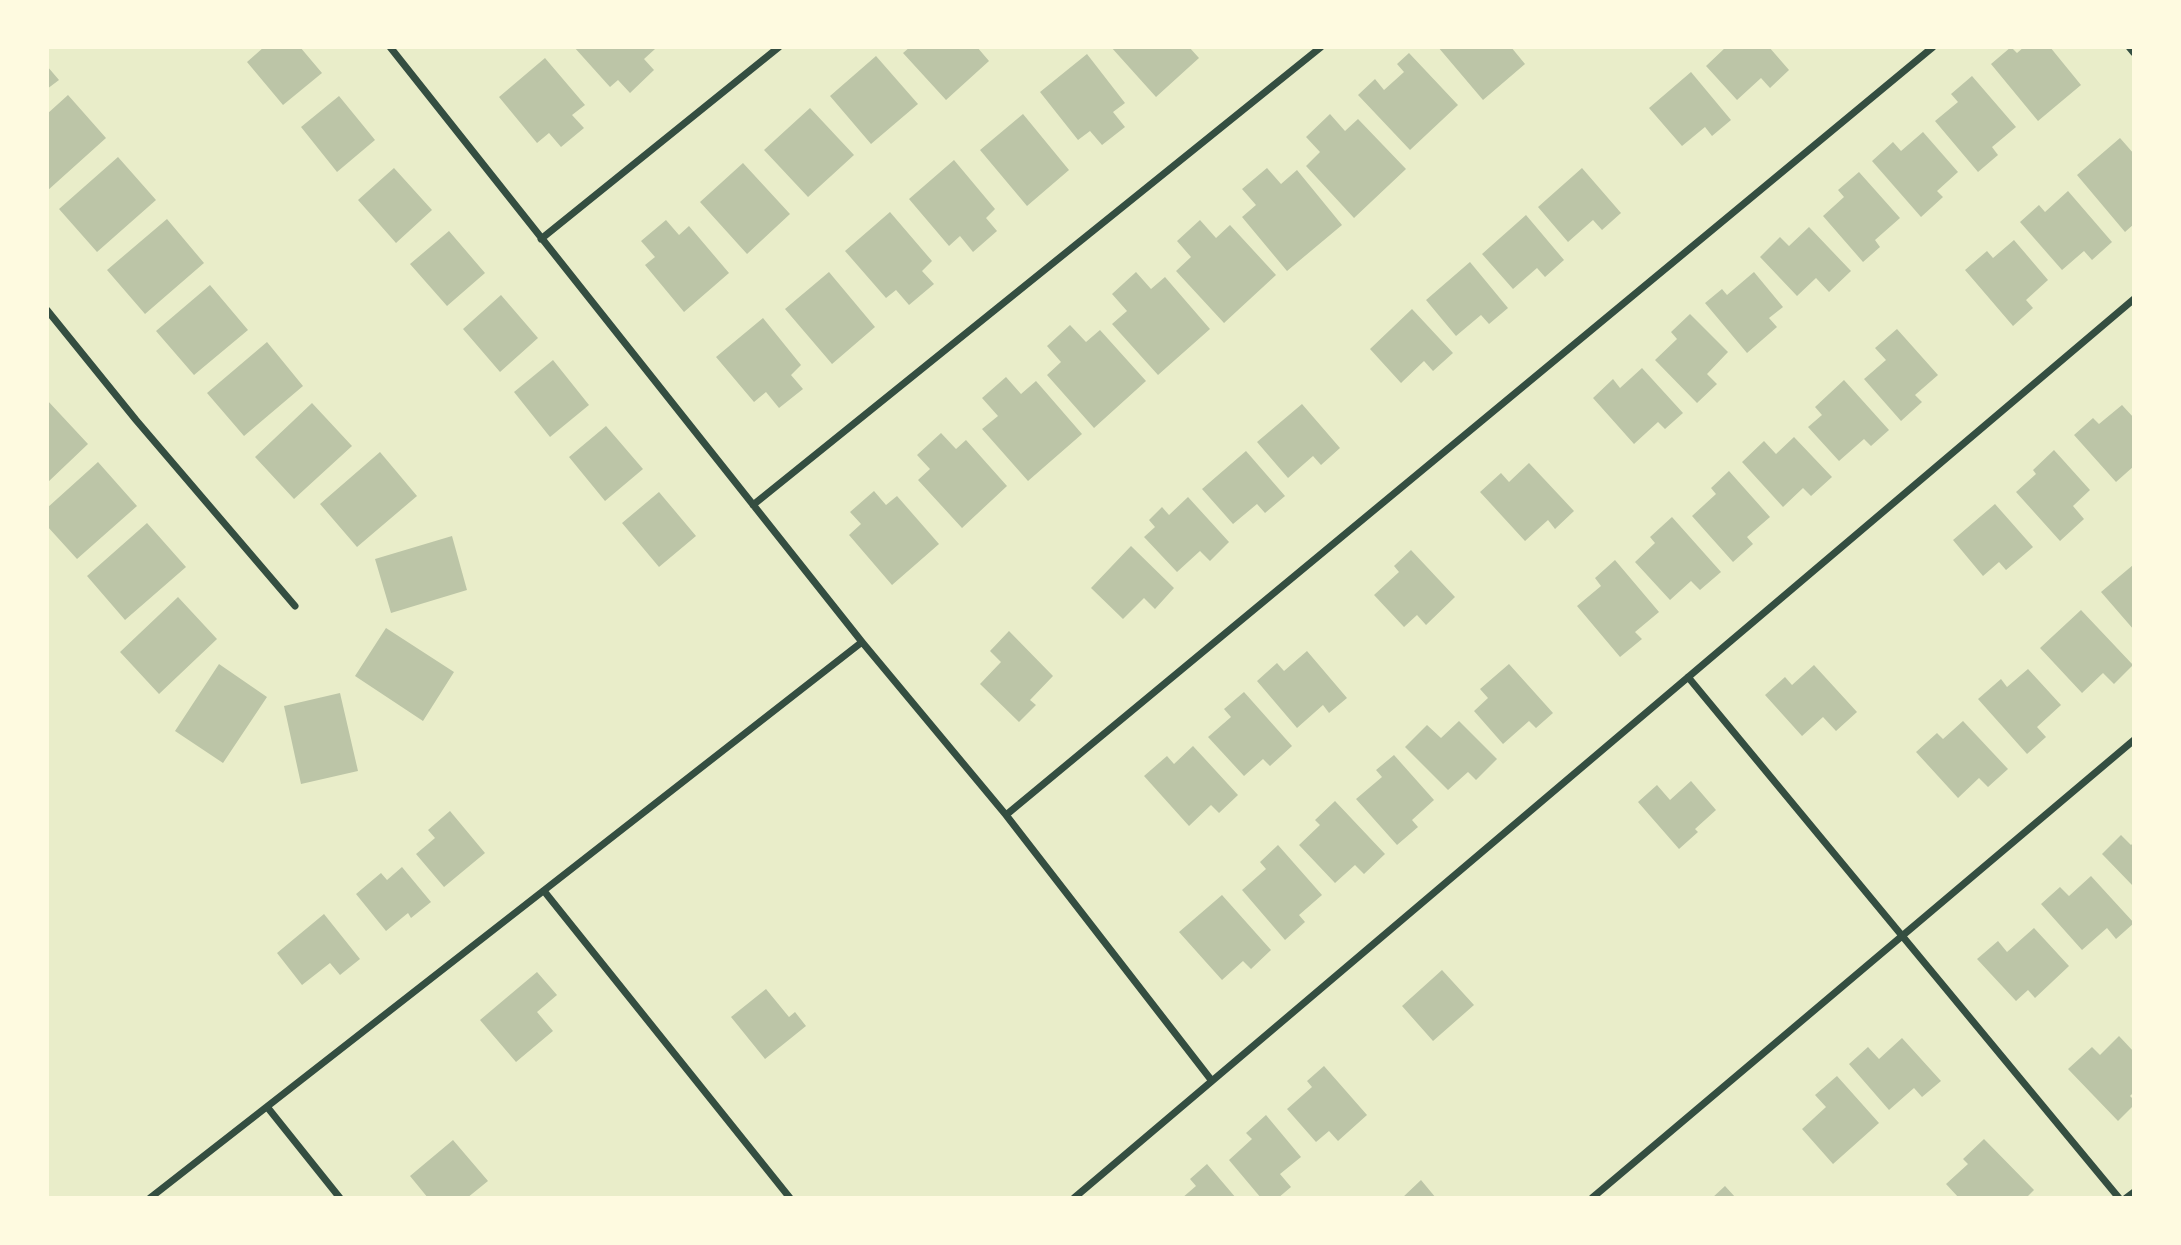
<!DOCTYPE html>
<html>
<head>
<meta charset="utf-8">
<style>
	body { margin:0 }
	#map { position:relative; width:2181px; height:1245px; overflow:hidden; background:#e9edc9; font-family:Arial,sans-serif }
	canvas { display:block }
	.frame { position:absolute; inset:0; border:49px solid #fefae0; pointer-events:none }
</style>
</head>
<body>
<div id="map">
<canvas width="2181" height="1245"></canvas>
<div class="frame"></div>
</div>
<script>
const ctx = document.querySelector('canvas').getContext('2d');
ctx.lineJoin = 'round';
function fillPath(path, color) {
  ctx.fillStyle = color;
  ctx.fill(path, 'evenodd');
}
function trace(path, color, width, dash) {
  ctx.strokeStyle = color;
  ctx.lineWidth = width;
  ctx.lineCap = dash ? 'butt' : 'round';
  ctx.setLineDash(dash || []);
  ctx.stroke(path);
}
fillPath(new Path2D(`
	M264,47H300L322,73L283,105L247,62Z
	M574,47H653L655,49L644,59L654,70L630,93L618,80L610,87Z
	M910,47H977L989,61L946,100L903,53Z
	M1111,47H1189L1199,58L1156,97Z
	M1438,47H1511L1525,64L1483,100Z
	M1726,47H1769L1789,70L1770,88L1761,78L1737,100L1706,66Z
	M2011,47L2017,53L2024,47H2050L2081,85L2038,121L1991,64Z
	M1409,53L1458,105L1410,150L1358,95L1375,79L1384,90L1404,72L1397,64Z
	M1087,54L1125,103L1113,112L1125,127L1102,145L1090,131L1078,140L1040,92Z
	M876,56L918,104L871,144L830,96Z
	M545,58L585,105L572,115L584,128L561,147L549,133L537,143L499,97Z
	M47,66L59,80L47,89Z
	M1691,72L1731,120L1712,136L1705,127L1682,146L1649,108Z
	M1972,76L2016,127L1992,147L1998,155L1978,172L1935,121L1958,102L1951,94Z
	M68,95L106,138L47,191V114Z
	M339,96L375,140L337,172L301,127Z
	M810,108L854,155L808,197L764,150Z
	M1023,114L1069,170L1027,206L980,150Z
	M1330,114L1345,131L1358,119L1406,169L1354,218L1306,166L1320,152L1306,137Z
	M1923,132L1958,172L1937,191L1943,197L1921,217L1872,161L1893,142L1901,151Z
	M2120,138L2134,154V224L2125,232L2077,175Z
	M118,157L156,200L97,252L59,209Z
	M954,160L995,209L986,218L997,231L973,252L960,236L949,246L909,199Z
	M743,163L790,214L747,254L700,202Z
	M394,168L432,210L396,243L358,200Z
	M1267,168L1281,184L1297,170L1342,225L1287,271L1242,217L1256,205L1242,189Z
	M1582,168L1621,213L1602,230L1593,220L1568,242L1538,207Z
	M1859,172L1900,218L1875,240L1880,247L1863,262L1823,216L1844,197L1838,190Z
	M2068,191L2112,242L2092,260L2084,251L2062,270L2020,222L2039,205L2045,212Z
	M890,212L932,261L922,271L934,284L909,305L896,290L886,298L845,251Z
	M1526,215L1564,260L1545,277L1537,268L1513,289L1482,254Z
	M167,219L204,263L145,314L107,270Z
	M666,220L679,235L689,226L729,273L684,312L645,265L655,257L641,241Z
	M1200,220L1216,238L1230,225L1276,275L1224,323L1176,271L1191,257L1177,241Z
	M1809,227L1851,271L1829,292L1816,278L1797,296L1760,257L1780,237L1789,246Z
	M449,231L485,273L447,306L410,264Z
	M2014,240L2048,280L2026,300L2033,308L2013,326L1965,270L1987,251L1993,258Z
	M1470,262L1508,308L1489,324L1481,315L1456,336L1426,300Z
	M829,272L875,327L832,364L785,309Z
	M1136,272L1151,289L1165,277L1210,329L1158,375L1112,324L1127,311L1112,294Z
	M1754,272L1783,307L1769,318L1777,327L1747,353L1705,303L1722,289L1727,295Z
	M210,285L248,330L194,375L156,331Z
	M501,295L538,338L500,372L463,329Z
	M1412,309L1453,353L1433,371L1424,361L1401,383L1370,349Z
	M1690,314L1728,352L1707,374L1717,384L1697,403L1655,360L1677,339L1671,332Z
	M763,318L801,365L791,375L803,389L779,408L766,392L754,402L716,357Z
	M1070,325L1086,342L1100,330L1146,381L1094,428L1047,375L1061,362L1047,346Z
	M1897,329L1938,375L1915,395L1922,402L1901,421L1864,379L1886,360L1875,348Z
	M267,342L303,386L244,436L207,393Z
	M553,360L589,405L550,437L514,392Z
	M1642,368L1683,413L1665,429L1658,422L1634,444L1593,398L1613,379L1620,388Z
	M1006,377L1021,394L1036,381L1082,434L1028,481L982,429L998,416L982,398Z
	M1844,380L1889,430L1871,446L1864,439L1839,461L1808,427L1822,415L1815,407Z
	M47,400L88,444L47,483Z
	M312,403L352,446L294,499L255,457Z
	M1302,404L1340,448L1321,465L1313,456L1288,478L1257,442Z
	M2122,405L2134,418V466L2116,482L2074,435L2093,418L2099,424Z
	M606,426L643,469L605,501L569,457Z
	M941,433L956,449L966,440L1007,486L962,528L918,480L930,469L917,455Z
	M1794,437L1832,477L1811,496L1803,488L1783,507L1742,462L1764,441L1776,454Z
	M2054,450L2090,490L2073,506L2084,519L2060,541L2016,492L2036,474L2033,470Z
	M1246,451L1285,496L1265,513L1257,504L1233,524L1202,489Z
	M380,452L417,496L357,547L320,504Z
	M98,462L137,506L77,559L47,526V508Z
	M1529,463L1574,511L1555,529L1548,520L1525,541L1480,492L1501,473L1509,482Z
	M1729,471L1770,517L1747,537L1753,544L1733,562L1692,516L1716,494L1711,488Z
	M874,491L886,505L897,496L939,544L892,585L849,535L861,524L850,512Z
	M659,492L696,536L659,567L622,523Z
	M1188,497L1229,542L1210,561L1200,551L1177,572L1144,537L1155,527L1149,520L1162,507L1169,515Z
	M1995,504L2033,547L2006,570L1999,562L1983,576L1953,540Z
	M1672,517L1721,572L1700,590L1691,581L1670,600L1635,562L1655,543L1650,537Z
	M147,523L186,567L125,620L87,576Z
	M452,536L467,590L391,613L375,559Z
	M1131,546L1174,588L1155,609L1144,598L1123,619L1091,588Z
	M1411,550L1455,597L1426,625L1417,615L1404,627L1374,595L1399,572L1394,566Z
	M1615,560L1659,612L1635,632L1642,639L1620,657L1577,606L1601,586L1595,578Z
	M2133,565L2134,566V630L2101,592Z
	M178,597L217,639L159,694L120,652Z
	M2081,610L2133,665L2114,684L2103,673L2082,693L2040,648Z
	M386,628L454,672L423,721L355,676Z
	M1009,631L1053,676L1030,700L1036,705L1019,722L980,684L1001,662L990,651Z
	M1307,651L1347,698L1329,713L1323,705L1297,728L1257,681L1277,663L1284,671Z
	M219,664L267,697L223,763L175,731Z
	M1509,664L1553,713L1536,728L1529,721L1503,744L1474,711L1488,698L1480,689Z
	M1814,665L1857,712L1836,731L1823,717L1802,736L1765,695L1785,677L1792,685Z
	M2028,669L2061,705L2037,727L2046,737L2027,754L1978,699L2001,679L2007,687Z
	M1244,692L1292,746L1270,766L1263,759L1244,776L1208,737L1231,717L1224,709Z
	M340,693L358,771L301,784L284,706Z
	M1459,721L1497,759L1476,780L1468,772L1448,790L1405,747L1427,725L1441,738Z
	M1963,721L2008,769L1988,787L1979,778L1958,798L1916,752L1937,733L1943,739Z
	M1193,746L1238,795L1219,813L1211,805L1189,826L1144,776L1167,756L1174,764Z
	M1394,755L1434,800L1412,820L1418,827L1397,845L1356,799L1382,777L1376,770Z
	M1691,781L1716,810L1695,829L1698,832L1679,849L1638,802L1657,785L1670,800Z
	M1335,801L1385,854L1364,874L1355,865L1335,883L1299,845L1320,825L1315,820Z
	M450,811L485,853L444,887L416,854L435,838L428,830Z
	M2121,835L2131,845L2134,842V887L2102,854Z
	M1278,845L1322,895L1299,915L1305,922L1285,940L1242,890L1266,869L1260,862Z
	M402,867L431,902L411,918L408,913L386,931L356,894L381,873L387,880Z
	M2091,876L2134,923L2116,939L2107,928L2082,950L2041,904L2060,887L2069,896Z
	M1222,895L1271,950L1251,969L1243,961L1222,980L1179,932Z
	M324,914L360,959L340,975L330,963L302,985L277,953Z
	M2034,928L2069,966L2035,998L2028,990L2016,1001L1977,959L1998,941L2007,952Z
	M1442,970L1474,1005L1433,1041L1402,1006Z
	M537,972L557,995L537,1012L553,1031L516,1062L480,1020Z
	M766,989L789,1017L795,1012L806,1026L765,1059L731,1017Z
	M2119,1036L2134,1052V1092L2130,1096L2134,1100V1105L2118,1121L2068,1069L2092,1047L2100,1055Z
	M1902,1038L1941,1081L1922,1097L1914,1088L1889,1110L1849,1064L1868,1047L1879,1059Z
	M1324,1066L1367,1115L1338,1141L1329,1131L1316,1142L1287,1109L1312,1087L1307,1081Z
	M1837,1076L1879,1123L1833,1164L1802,1129L1826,1107L1815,1095Z
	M1266,1115L1301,1157L1280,1174L1291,1187L1278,1198H1261L1229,1160L1252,1139L1246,1133Z
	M1984,1139L2034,1190L2026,1198H1959L1946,1184L1968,1164L1963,1159Z
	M453,1140L488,1181L467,1198H428L410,1176Z
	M1207,1164L1236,1198H1182L1196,1186L1190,1179Z
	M1421,1180L1436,1198H1402Z
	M1725,1186L1736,1198H1712Z`), '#bcc5a7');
trace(new Path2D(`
	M390,47L862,642L1006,815L1212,1081
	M2129,47L2134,53
	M541,239L779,47
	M47,310L136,420L295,606
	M753,505L1321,47
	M1688,677L2119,1198
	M1006,815L1933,47
	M544,891L790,1198
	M268,1108L340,1198
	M150,1198L862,642
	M1074,1198L2134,299
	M1592,1198L2134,740
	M2126,1198L2134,1192`), '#344e41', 7);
</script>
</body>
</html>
